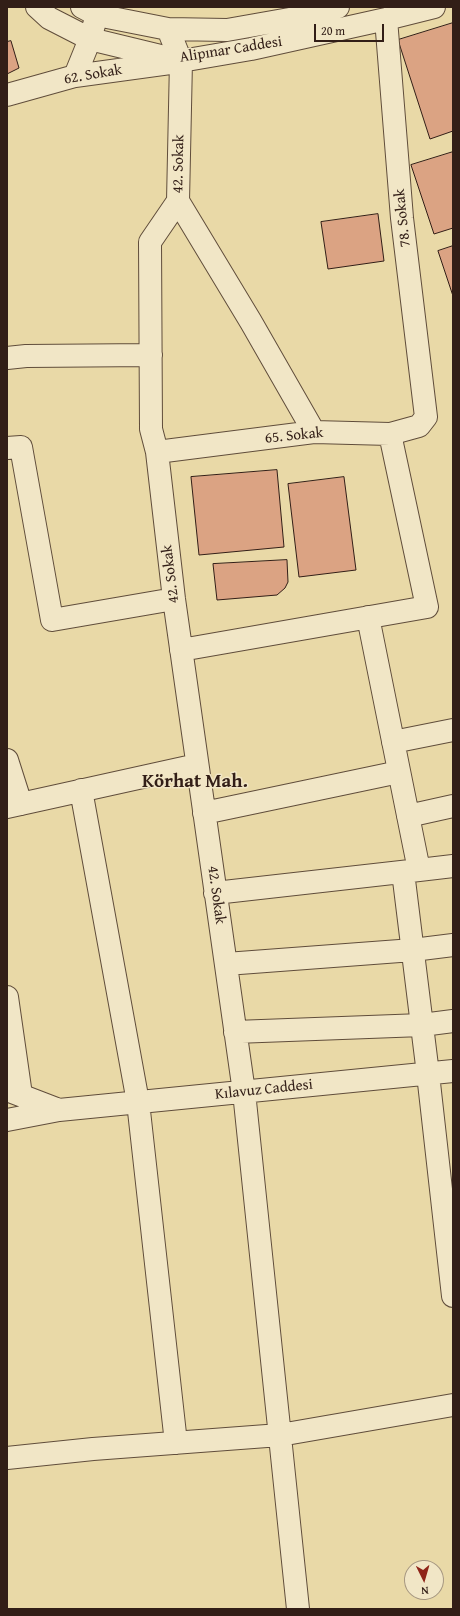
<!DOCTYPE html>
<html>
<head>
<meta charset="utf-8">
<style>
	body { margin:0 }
	#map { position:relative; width:460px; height:1616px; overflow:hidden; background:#e9d9a7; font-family:"Gentium Book Plus",serif }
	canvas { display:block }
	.frame { position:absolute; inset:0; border:8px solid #321e17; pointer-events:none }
	.north { position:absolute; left:404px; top:1560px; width:40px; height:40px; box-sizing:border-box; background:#f1e6c6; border:1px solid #a59680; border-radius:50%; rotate:175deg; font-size:11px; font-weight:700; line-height:16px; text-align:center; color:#321e17 }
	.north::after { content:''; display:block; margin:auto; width:14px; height:18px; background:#8f2418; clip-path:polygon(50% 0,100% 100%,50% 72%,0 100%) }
	.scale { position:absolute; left:314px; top:24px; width:70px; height:18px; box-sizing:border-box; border:2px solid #321e17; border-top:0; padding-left:5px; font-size:12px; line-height:14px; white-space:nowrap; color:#321e17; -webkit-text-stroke:3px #f1e6c6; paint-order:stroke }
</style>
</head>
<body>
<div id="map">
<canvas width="460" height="1616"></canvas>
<div class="frame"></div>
<div class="north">N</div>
<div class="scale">20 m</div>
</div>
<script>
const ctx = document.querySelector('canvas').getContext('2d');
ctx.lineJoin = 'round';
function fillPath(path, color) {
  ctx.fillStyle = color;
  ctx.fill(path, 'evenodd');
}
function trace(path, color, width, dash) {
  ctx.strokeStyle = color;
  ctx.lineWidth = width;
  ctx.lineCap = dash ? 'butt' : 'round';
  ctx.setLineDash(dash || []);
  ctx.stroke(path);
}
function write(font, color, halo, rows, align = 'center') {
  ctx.font = font + ' "Gentium Book Plus",serif';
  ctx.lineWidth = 3;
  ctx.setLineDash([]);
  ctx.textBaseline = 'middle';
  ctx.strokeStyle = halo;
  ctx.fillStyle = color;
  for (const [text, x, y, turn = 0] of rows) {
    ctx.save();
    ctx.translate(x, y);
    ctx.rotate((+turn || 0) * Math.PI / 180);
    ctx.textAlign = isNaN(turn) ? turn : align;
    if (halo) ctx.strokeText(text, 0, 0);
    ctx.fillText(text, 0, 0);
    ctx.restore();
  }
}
const building = new Path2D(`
	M453,23V131L430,139L398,40Z
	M11,41L19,68L7,74V42Z
	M453,152V228L434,234L411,165Z
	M378,214L384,261L328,269L321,222Z
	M453,246V296L438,251Z
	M277,470L284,547L199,555L191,477Z
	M344,477L356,570L299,577L288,484Z
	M287,560L288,582L285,588L277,595L217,600L213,564Z`);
fillPath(building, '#dba383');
trace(building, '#321e17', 1);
const minor = new Path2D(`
	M37,7L49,18L90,39L181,61L251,49L386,19L434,7
	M82,7L97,15L168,29L227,30L312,15L338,7
	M168,29L181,61L178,201L150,242L151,429L157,452L174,599L244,1092L298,1609
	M75,76L90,39L94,25
	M7,95L75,76L170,63
	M178,201L251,322L314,432
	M7,358L26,356L151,355
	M7,448L21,447L52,620L174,599
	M157,452L314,432L390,434L419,426L426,417L402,218L386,19
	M181,650L427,607L390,434
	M393,742L453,730
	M7,760L21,804
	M81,790L138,1102L176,1443
	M7,807L197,765
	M204,813L399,772
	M408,816L453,806
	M419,870L453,866
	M403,872L428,1074L453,1296
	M215,893L419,870L368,617
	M226,964L413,950L453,945
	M7,997L21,1095
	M235,1032L422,1025L453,1021
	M7,1090L59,1110L453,1071
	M7,1120L59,1110
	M7,1458L93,1449L280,1435L453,1405`);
trace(minor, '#604d3b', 24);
trace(minor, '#f1e6c6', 22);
write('15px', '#321e17', '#f1e6c6', [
	["Alipınar Caddesi",231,50,-9],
	["62. Sokak",93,75,-10],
	["42. Sokak",179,164,-89],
	["78. Sokak",403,218,-96],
	["65. Sokak",294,436,-6],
	["42. Sokak",171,574,-97],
	["42. Sokak",216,895,82],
	["Kılavuz Caddesi",264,1090,-6]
]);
write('bold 19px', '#321e17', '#f1e6c6', [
	["Körhat Mah.",195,782]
]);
</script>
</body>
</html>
